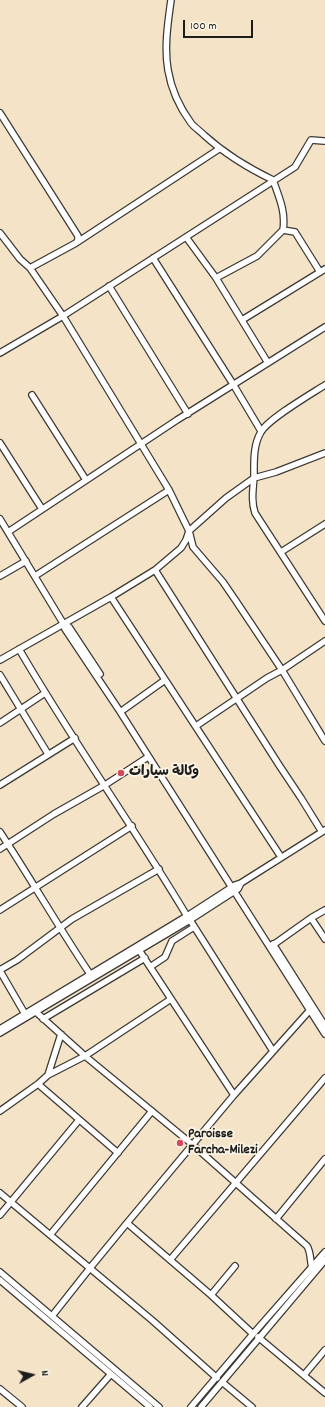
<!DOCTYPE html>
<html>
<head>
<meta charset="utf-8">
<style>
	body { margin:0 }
	#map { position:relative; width:325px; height:1407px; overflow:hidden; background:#f4e3c7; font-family:Dekko,sans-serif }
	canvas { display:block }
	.north { position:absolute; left:12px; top:1355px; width:40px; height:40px; -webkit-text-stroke:3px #fcf5e5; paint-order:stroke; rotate:82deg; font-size:11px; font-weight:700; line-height:16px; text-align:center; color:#1c1c1c }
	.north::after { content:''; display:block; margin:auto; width:14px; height:18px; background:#1c1c1c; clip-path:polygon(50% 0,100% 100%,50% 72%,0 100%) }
	.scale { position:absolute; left:183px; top:20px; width:70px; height:18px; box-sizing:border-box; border:2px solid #1c1c1c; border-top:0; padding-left:5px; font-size:12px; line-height:14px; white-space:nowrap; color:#1c1c1c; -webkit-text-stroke:3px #fcf5e5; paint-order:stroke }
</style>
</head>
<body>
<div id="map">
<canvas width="325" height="1407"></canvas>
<div class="north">N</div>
<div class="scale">100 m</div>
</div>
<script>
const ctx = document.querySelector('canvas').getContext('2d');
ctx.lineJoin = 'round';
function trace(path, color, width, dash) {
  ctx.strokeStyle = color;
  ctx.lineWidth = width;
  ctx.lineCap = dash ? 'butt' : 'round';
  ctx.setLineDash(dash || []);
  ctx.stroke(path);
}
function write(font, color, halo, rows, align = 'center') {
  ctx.font = font + ' Dekko,"Playpen Sans Arabic",sans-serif';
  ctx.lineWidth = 3.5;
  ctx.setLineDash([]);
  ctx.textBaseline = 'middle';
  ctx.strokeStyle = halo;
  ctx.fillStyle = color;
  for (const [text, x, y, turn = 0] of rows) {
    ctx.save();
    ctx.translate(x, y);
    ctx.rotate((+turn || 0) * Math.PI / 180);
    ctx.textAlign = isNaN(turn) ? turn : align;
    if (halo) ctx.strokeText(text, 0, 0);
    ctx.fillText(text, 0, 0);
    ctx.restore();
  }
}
const minor = new Path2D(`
	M171,0C168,22 164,47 168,70C171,88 180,108 191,123C194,127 200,131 204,135C225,154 248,168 273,180C279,197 286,212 283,230L295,232L320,272
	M0,113L78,236V240L76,243L30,268L63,316L169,490L189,531L193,547L223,582L236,601L282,670L325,741
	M0,233L20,259L30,268
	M186,237L216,278L268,363
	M76,243L219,149
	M153,258L233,384L261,431
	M216,278L257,256L283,230
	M109,286L188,414
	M242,320L325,269
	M0,353L63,316L295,167L311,140L324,141
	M325,385C311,394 268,419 261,432C253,445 254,462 254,477C253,490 251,501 255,513L325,621
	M32,395L86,480
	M0,443L42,509
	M0,519L63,623L65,629L119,710L325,1034
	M8,532L177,420L325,327
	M281,552L325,524
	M155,570L279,765L301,798L322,832
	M0,576L26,561
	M35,576L169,490
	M111,597L281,857
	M63,623L69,627L100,674
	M19,649C72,740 133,826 187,916
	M0,660L111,597L155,570L181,548L186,540L189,531L226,498L254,478L276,472L325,453
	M0,675L48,754
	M123,710L165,680
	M0,723L45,693
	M196,726L267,678L282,670L325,641
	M0,785L75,738
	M0,832C31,879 59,928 90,974
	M0,849L54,814L105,785L148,757
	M0,910L132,826
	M311,918L325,939
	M190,920L273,1051
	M273,944L325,1026
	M273,945L311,918L325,910
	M139,950L234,1095
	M150,967L165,957L172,941L194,927
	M0,970L17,960L72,919L159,869
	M0,971L25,1014
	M36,1012L85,1056L193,1145L307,1246C311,1252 310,1261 312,1268
	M43,1019L145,958
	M0,1029L187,916L235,885L241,883L325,830
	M0,1033L190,920L238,889L241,883
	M48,1075L61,1034
	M38,1084L118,1153
	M0,1111L38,1084L48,1075L85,1056L171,999
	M0,1193L153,1321L217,1378
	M0,1215L79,1120
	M276,1219L325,1159
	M50,1235L152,1111
	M170,1260L325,1078
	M0,1272L159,1407
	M0,1280L150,1407
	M211,1295L235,1266
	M52,1316L90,1268L127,1223
	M253,1334L211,1295L127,1223L234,1095L310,1010
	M258,1337L325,1393
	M304,1375L325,1350
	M222,1382L252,1407
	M0,1389L22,1407
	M82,1407L111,1374
	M191,1407L253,1334L325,1252
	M201,1407L325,1260`);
trace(minor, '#3c3a36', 8);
trace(minor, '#fff', 5.5);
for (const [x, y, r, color] of [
	[121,773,4,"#d1495b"],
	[180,1143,4,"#d1495b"]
]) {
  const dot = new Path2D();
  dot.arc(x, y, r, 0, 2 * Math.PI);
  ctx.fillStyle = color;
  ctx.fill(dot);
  trace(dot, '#fcf5e5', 1.5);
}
write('bold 14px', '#1c1c1c', '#fcf5e5', [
	["وكالة سيارات",129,773],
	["Paroisse",188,1135],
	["Farcha-Milezi",188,1151]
], 'left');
</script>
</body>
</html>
